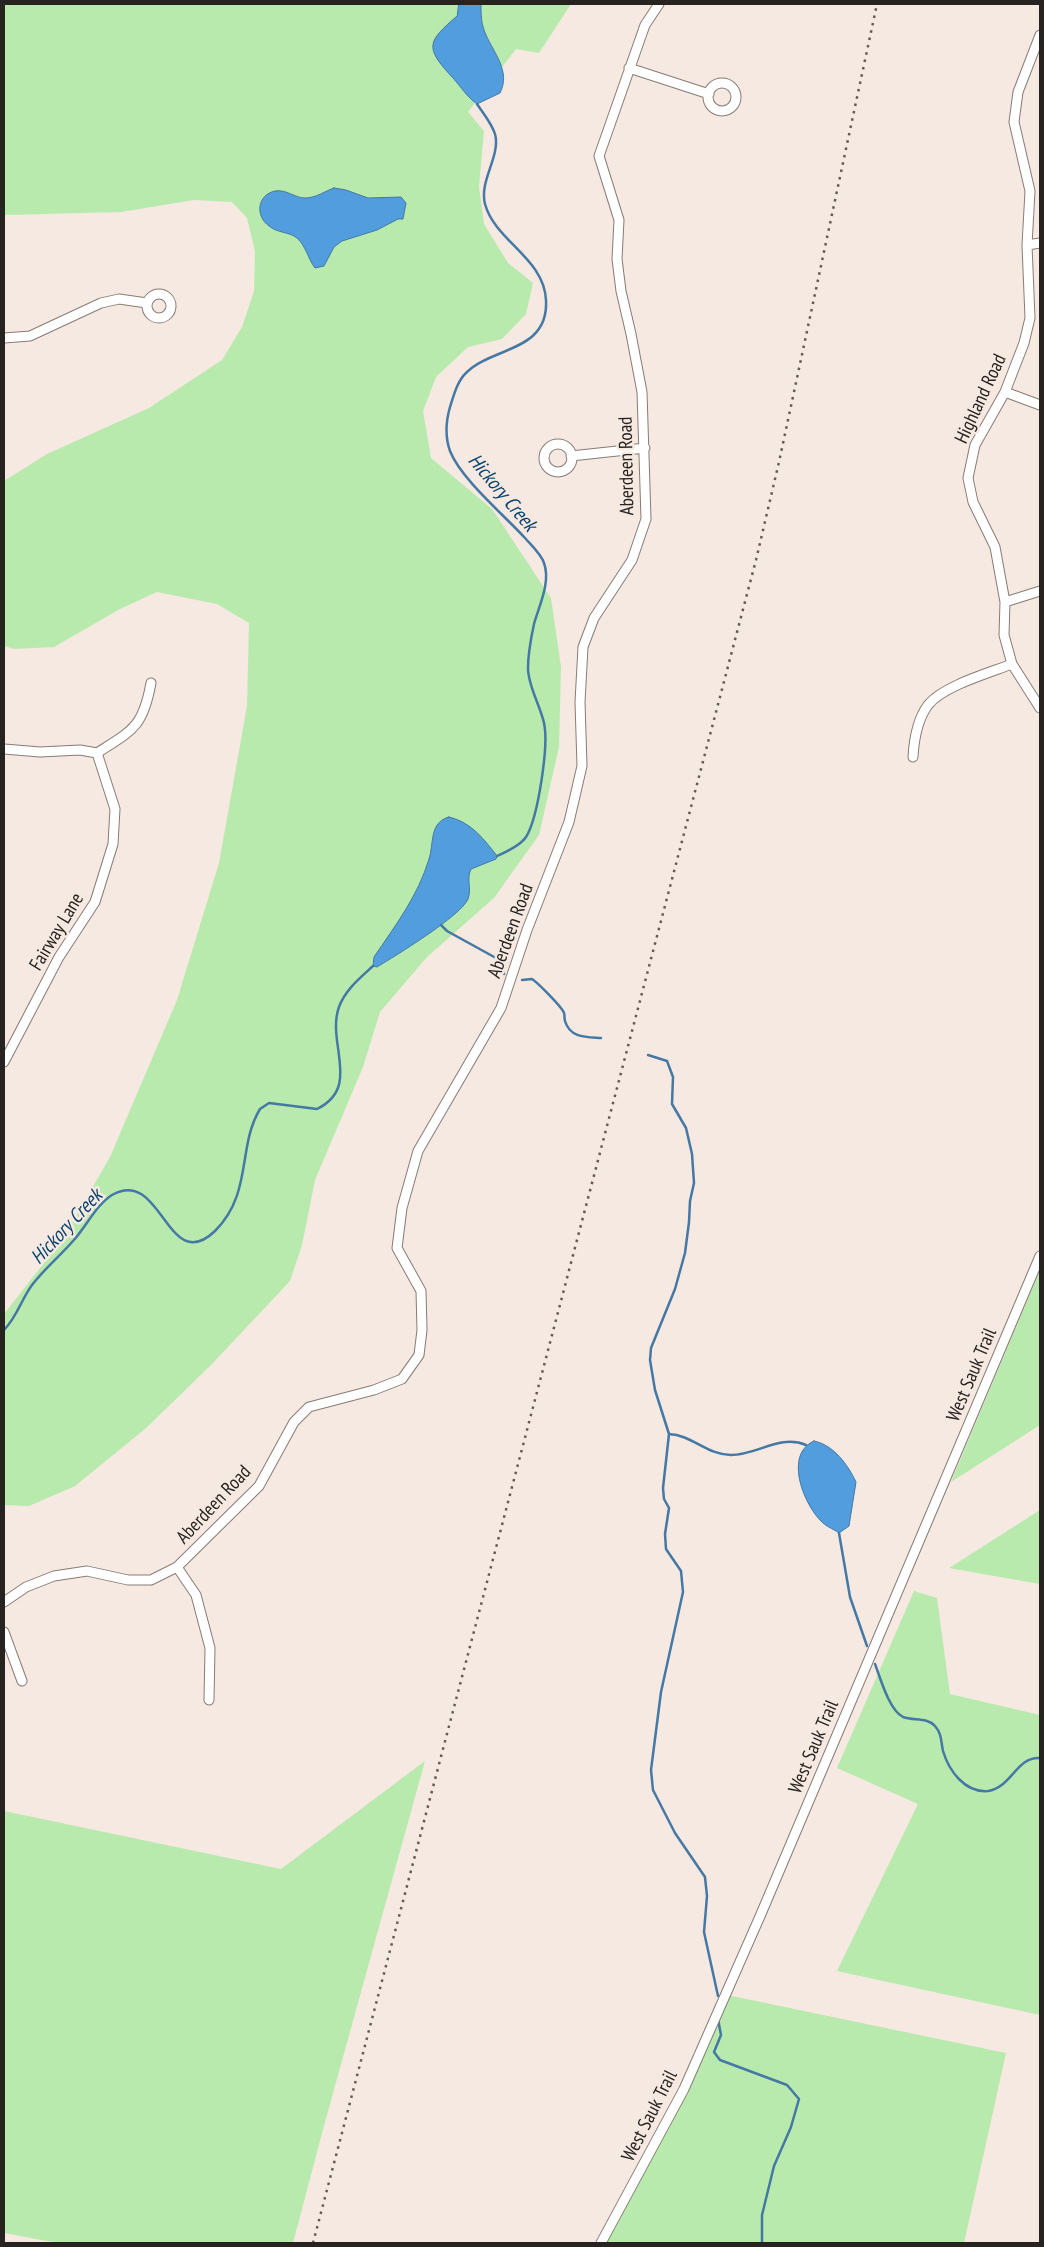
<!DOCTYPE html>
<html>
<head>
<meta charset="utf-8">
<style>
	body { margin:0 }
	#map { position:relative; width:1044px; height:2247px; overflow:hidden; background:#f5e9e1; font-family:"PT Sans Narrow",sans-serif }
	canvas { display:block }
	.frame { position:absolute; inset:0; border:5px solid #272320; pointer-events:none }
</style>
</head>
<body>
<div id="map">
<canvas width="1044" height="2247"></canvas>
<div class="frame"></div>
</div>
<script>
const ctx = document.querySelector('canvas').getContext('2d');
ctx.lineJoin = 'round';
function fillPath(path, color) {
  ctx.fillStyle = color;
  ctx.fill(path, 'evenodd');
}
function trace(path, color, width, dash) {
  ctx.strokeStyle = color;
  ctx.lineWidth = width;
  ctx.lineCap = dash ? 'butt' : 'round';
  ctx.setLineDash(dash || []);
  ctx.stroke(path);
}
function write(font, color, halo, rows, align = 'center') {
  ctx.font = font + ' "PT Sans Narrow",sans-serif';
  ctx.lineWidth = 5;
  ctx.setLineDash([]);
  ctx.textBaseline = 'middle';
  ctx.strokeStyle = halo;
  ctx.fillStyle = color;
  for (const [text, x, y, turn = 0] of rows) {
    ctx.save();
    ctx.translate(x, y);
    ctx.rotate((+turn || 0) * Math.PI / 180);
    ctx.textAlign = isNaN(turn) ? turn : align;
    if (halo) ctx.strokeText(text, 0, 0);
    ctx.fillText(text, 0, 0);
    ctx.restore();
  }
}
fillPath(new Path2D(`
	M4,4H571L539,53L516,49L468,112L484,131L479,187L484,224L508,263L533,283L526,314L502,339L468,347L436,377L423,411L431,458L492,509L551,598L561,667L559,747L539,835L494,898L427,957L380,1012L363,1067L315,1180L302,1245L290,1281L211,1365L145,1429L75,1486L29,1506L4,1505V1314L62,1240L110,1157L177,1000L219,863L247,706L249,623L217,604L157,592L120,609L54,647L14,649L4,646V481L47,454L149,408L222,360L242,327L254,291L255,251L247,218L232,202L194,200L121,212L4,215Z
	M1040,1270V1425L951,1482Z
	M1040,1510V1584L949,1568Z
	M914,1591L937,1598L950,1694L1040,1715V2015L837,1971L918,1804L837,1768Z
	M425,1761L325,2122L293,2243H58L4,2233V1811L281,1869Z
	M727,1995L1006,2053L964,2243H602Z`), '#b8eaad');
const water = new Path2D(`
	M459,4H481C481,15 481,24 486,35C494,53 511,72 500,93L477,104C467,97 461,87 453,78C424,47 427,42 457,16Z
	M334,188L346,190L368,198L401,197L406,203L403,219H398L377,230L342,241L334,247L324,266L315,268C308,259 306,246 297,238C290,232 277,233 269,226C255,216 257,195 275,191C286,189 295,198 305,198C316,198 325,191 334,188Z
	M449,817C471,822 484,839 497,856L496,859L471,869C466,879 472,889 468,899C461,916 395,956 377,967L373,966L374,957C395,926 418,896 429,859C434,844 429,822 449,817Z
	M814,1441C834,1445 848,1465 856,1482L849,1526L839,1533C832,1528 826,1527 820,1520C803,1502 784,1454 814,1441Z`);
fillPath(water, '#529ddd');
trace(water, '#4578a4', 1);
trace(new Path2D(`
	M477,104C483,113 492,124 495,134C501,156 479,180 485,204C495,241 544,258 546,300C549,352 492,347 467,372C457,381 454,395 450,407C446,421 445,437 450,451C461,479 504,515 525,538C531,545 541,554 544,563C551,582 539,606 534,624C531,638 528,654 528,668C528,686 540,705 544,723C549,745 538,818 526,837C520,846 506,852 497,856
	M441,925L447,931L496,958L504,974
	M522,980L532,979C537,982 562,1007 564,1013C565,1015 564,1018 565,1021C570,1038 586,1037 601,1038
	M648,1055L667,1061L673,1077L672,1104L686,1128L692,1154L694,1183L690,1201L689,1222L685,1253L675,1289L651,1348L650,1360L655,1390L669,1434L663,1488L664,1499L669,1508L665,1534L666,1549L681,1571L683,1592L661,1692L651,1770L653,1790L675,1833L705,1877L707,1896L704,1932L718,1996
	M4,1330C17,1317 21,1300 32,1285C44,1269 60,1256 73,1241C86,1227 96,1205 112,1195C162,1166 167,1277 215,1231C253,1193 237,1147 260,1109L269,1103L317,1109C362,1087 326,1043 339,1007C345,990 360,978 373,966
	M669,1434C692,1435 707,1455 731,1455C757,1455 780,1434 806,1445
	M839,1533L850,1597L867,1646
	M875,1664C880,1677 889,1710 903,1717C914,1721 927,1717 935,1726C942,1734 941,1742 943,1751C949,1771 965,1793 988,1791C1011,1788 1017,1756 1040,1758
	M718,2019L721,2035L714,2052L720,2060L787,2085L799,2099L791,2127L774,2166L762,2215V2243`), '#4578a4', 2.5);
const street = new Path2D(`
	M1040,35L1018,92L1014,122L1030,191L1027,245L1030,318L1024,343L1005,392L975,445L968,478L973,502L995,547L1005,602L1004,635L1012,664L1040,708
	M629,68L709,94
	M708 97a14 14 0 1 1 28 0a14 14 0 1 1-28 0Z
	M1027,245L1040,243
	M147 306a12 12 0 1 1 24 0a12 12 0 1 1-24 0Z
	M4,338L30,336L101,303L119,299L147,303
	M1005,392L1040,405
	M544 458a14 14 0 1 1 28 0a14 14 0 1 1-28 0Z
	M571,456L645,448
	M1005,602L1040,591
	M4,749L40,752L80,750L97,753
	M97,753C133,730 143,727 151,683
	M913,757C914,739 917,720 928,705C943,686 989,673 1012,664
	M4,1062L59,957L95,902L113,844L115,809L97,753
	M177,1567L196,1595L210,1648L209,1700
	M4,1602L26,1587L54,1576L87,1571L128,1580H151L177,1567L259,1486L294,1422L309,1407L374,1390L402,1379L419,1355L422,1330L421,1291L397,1248L402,1208L418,1151L501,1008L527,930L569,822L582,766L580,702L583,647L594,618L632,560L646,519L642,392L631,334L621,291L617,259L619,220L599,156L645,25L659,4
	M4,1632L22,1681
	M601,2243L684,2089L761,1914L1040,1256`);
trace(street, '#877c76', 11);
trace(street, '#fff', 9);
trace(new Path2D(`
	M313,2243L756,560L779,462L877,4`), '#625c57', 2.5, [2.5, 5]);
write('19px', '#272320', '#f5e9e1', [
	["Highland Road",981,399,-65],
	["Aberdeen Road",627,466,-91],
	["Aberdeen Road",511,931,-70],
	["Fairway Lane",57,932,-59],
	["West Sauk Trail",972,1375,-67],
	["Aberdeen Road",214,1505,-47],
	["West Sauk Trail",814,1747,-67],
	["West Sauk Trail",650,2116,-63]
]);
write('italic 20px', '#0c446f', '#f5e9e1', [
	["Hickory Creek",502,493,50],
	["Hickory Creek",67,1227,-47]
]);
</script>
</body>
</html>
